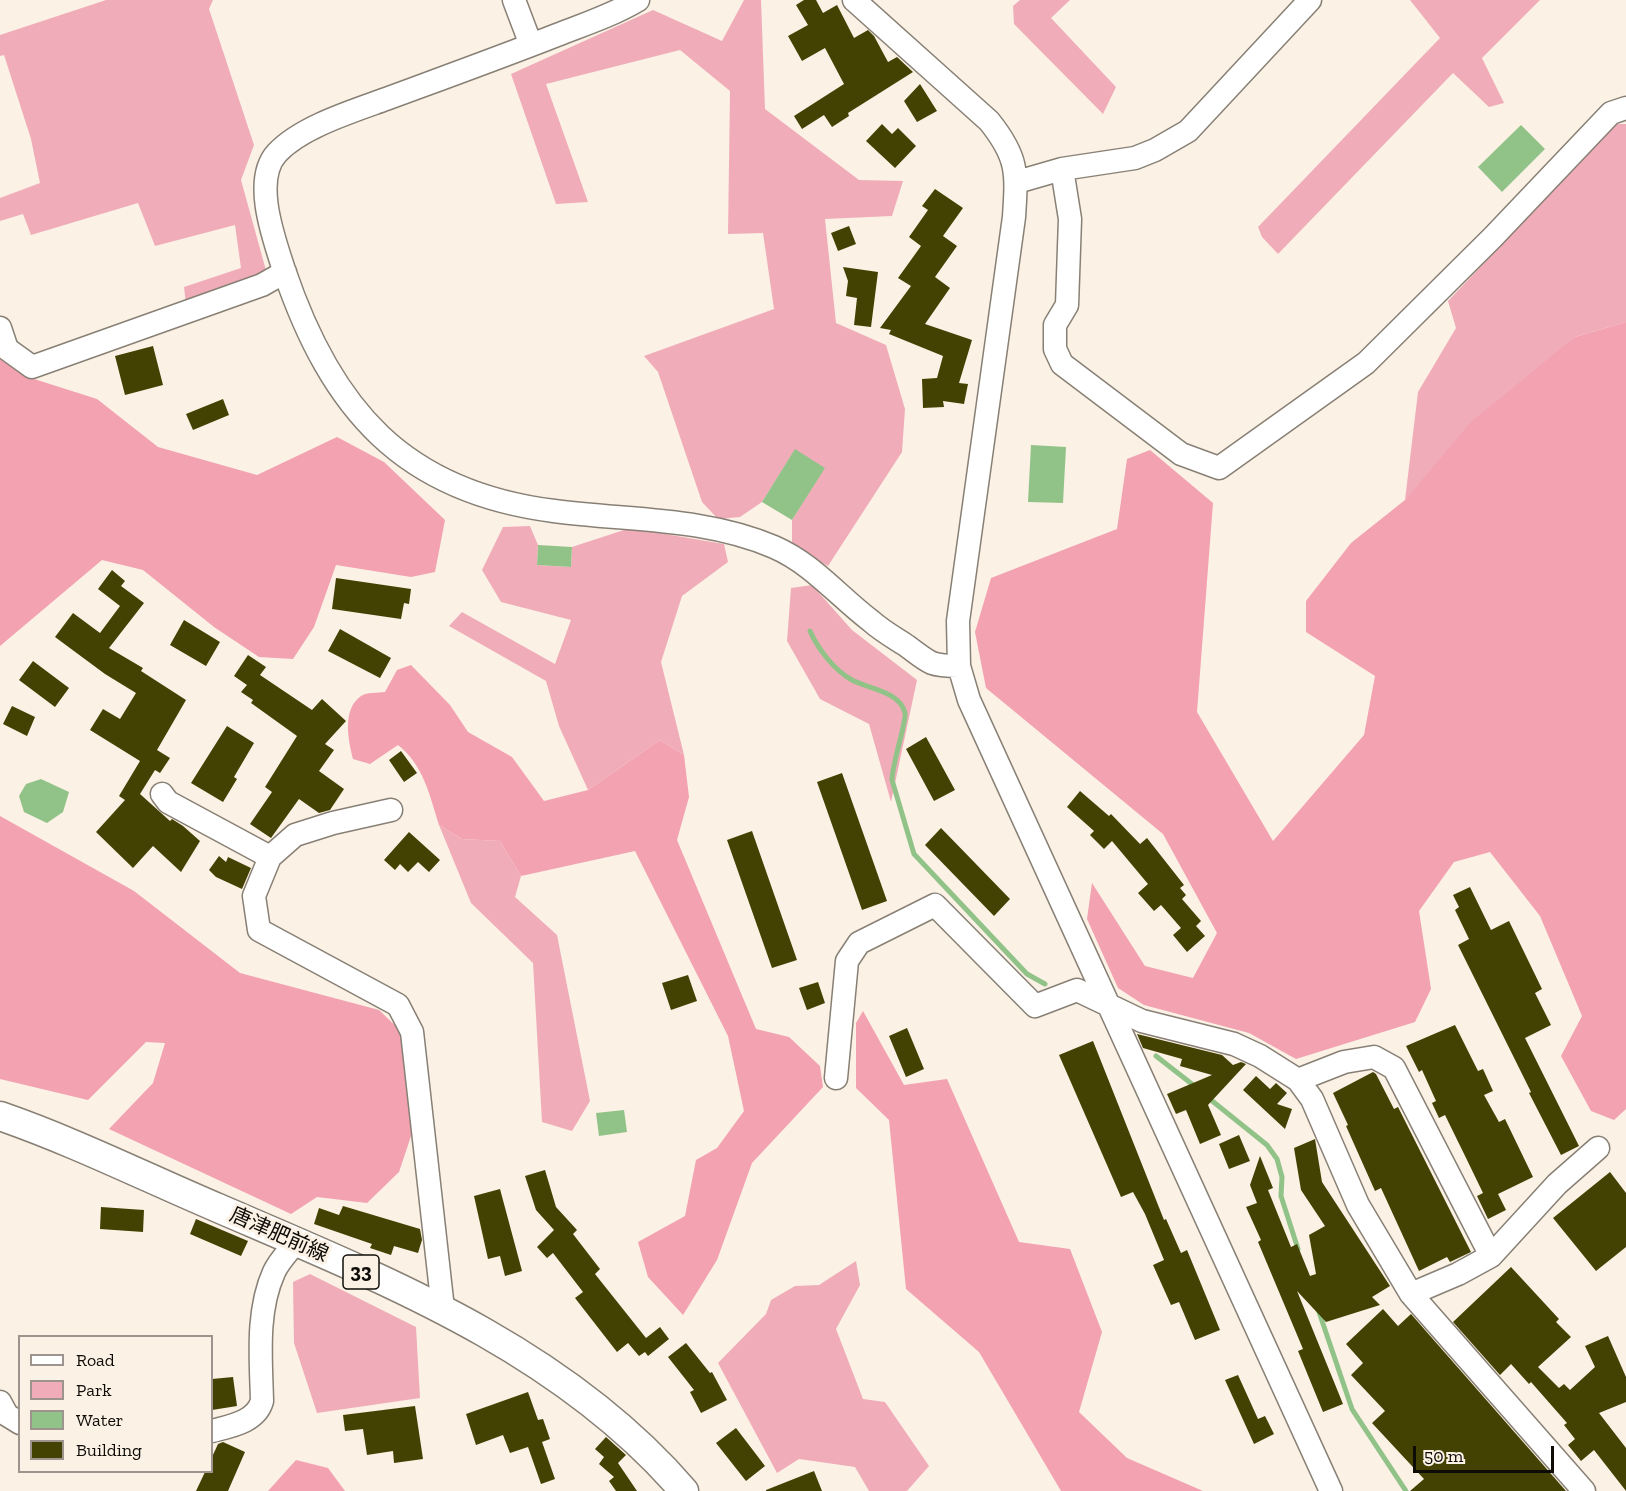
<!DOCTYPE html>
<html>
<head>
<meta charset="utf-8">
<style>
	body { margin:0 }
	#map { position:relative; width:1626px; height:1491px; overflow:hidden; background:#fbf1e5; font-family:"Zilla Slab",serif }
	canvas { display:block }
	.legend { position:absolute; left:18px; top:1335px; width:195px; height:138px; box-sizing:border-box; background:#fbf1e5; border:2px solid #9d958d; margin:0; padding:8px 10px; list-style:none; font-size:18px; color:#0f0c08 }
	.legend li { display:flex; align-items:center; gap:12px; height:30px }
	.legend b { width:30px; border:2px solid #9d958d }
	.scale { position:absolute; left:1413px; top:1446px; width:141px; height:27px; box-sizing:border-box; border:3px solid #0f0c08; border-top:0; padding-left:8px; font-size:18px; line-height:21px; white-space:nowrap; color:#0f0c08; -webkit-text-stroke:4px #fbf1e5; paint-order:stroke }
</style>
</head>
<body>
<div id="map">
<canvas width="1626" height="1491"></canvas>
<ul class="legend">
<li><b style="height:8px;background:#fff"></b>Road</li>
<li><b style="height:16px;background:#f0adb9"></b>Park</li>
<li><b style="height:16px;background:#91c388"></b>Water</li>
<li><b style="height:16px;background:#444202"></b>Building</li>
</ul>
<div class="scale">50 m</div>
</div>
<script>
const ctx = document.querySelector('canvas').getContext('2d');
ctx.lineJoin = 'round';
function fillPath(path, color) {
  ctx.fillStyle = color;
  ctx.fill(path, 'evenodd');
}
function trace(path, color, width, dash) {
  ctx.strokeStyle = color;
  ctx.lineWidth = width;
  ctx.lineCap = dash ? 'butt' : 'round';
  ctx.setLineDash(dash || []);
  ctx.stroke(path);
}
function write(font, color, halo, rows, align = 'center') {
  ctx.font = font + ' "Zilla Slab","Noto Sans JP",serif';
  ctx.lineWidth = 6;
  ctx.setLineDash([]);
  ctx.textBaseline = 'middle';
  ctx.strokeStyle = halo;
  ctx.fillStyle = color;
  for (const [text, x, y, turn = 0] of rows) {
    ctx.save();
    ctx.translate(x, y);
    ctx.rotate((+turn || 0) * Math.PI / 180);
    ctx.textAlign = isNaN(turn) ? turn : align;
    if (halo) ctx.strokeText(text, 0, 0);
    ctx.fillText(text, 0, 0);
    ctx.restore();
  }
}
fillPath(new Path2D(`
	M106,0H213L209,9L254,145L241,180L267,274L186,305L184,287L241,268L235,225L155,246L138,203L31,235L23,214L0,221V198L40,183L31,139L4,55L0,56V35Z
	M744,0H761L765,109L859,180L903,181L892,216L825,219L836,323L886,345L905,409L902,452L828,566L792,547V520L824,468L795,450L762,502L740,517L718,519L702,502L658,372L644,356L774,309L763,233L728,234L730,91L680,50L546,84L588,202L556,204L511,74L653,10L722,41Z
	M1020,0H1070L1051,18L1116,87L1103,114L1014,24L1013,6Z
	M1410,0H1540L1482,58L1504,103L1489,107L1453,73L1278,254L1262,237L1258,227L1440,38Z
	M1616,124H1626V322L1575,337L1405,500L1418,392L1456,328L1448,301Z
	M530,526L538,545L537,565L571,567L572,547L630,528L724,544L728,562L682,596L661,662L684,755L660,740L588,790L559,726L546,681L449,626L462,612L555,664L571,620L501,602L482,570L503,527Z
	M812,585L852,630L917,680L891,802L869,724L820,699L787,641L791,588Z
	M439,825L462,839L500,841L521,876L515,897L557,935L590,1101L572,1131L542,1122L533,963L471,903Z
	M856,1261L860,1285L836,1329L863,1399L885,1402L929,1466L907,1491H869L855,1467L799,1459L777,1473L718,1363L766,1314L771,1300L795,1286L819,1285Z
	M310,1274L416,1327L420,1398L317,1413L294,1343L293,1282Z`), '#f0adb9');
fillPath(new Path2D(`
	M1626,322V1109L1614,1120L1591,1111L1561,1056L1582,1016L1540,916L1490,852L1454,862L1419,911L1431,989L1415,1022L1296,1059L1249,1033L1144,1005L1118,988L1087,919L1092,883L1145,966L1193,978L1217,933L1163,834L986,688L975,632L991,578L1117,529L1127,459L1150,450L1213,503L1197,712L1273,841L1364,735L1375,676L1306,632V601L1351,543L1405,500L1472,421L1575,337Z
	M0,354L31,378L97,399L158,447L257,475L337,437L384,462L445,520L435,572L411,577L336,565L314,627L293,659L259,657L214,627L143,570L102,560L0,646Z
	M411,665L450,705L468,732L512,757L544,801L588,790L660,740L684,755L689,797L677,840L756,1029L789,1037L820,1066L823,1087L752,1163L717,1260L683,1315L648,1277L638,1242L685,1216L696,1160L717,1148L744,1111L728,1036L635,851L521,876L500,841L462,839L439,825C430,796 423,764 398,745L370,764L353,759C348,740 342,709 361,696C367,692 378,693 385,692L397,670Z
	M0,816L134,891L240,973L379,1010L403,1033L414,1127L399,1172L367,1203L317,1197L291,1214L109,1129L153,1083L165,1043L146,1042L88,1100L0,1079Z
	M863,1011L904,1085L947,1079L1019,1242L1070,1249L1102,1332L1079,1412L1127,1458L1203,1491H1061L979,1352L906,1289L889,1120L856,1088V1023Z
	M296,1460L328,1468L345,1491H268Z`), '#f3a2b1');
fillPath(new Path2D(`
	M1521,125L1545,149L1502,192L1478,167Z
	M1031,445L1066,447L1063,503L1028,502Z
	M795,449L825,468L792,520L762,502Z
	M538,545L572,547L571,567L537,565Z
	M41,779L69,792L63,812L47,823L24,812L19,796L26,784Z
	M624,1110L627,1132L599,1136L596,1113Z`), '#91c388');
trace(new Path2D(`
	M810,631C818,649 834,670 852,680C866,688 900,691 905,713C907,720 892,764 892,780L914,854L1027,974L1045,984
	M1156,1056L1197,1088
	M1206,1096L1267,1145L1277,1159L1282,1177L1281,1196L1298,1249
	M1319,1312L1352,1409L1406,1491`), '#91c388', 5);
fillPath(new Path2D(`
	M804,0H816L823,13L837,5L854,38L868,30L874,36L888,62L897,57L913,72L848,113L849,116L832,127L824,115L802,129L794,116L844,84L825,48L802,61L788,36L808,25L796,5Z
	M920,84L937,111L917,122L904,101Z
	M882,124L892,134L898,128L916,146L895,168L866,141Z
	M935,189L963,208L943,236L957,246L935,277L950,288L925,324L972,340L959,383L968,384L964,404L943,401L944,407L923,408L922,379L937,378L943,356L889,334L891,330L880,328L911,286L898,278L921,246L909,237L928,210L922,206Z
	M849,226L856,244L838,251L831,233Z
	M843,267L878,272L871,327L854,325L857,298L846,296L848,281Z
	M153,346L163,385L125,395L115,356Z
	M223,399L229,415L193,430L186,414Z
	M112,570L125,581L121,586L144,603L109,648L143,668L141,671L186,700L157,750L170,758L160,773L155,770L140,794L170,821L172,819L183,826L200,841L181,872L153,846L133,868L96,832L125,800L119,796L140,761L90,730L103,709L120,719L136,693L105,674L55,637L73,613L100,633L120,606L98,589Z
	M336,578L411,589L409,604L404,603L401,619L332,609Z
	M184,620L220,642L206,666L170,645Z
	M340,629L391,658L380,678L328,651Z
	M248,655L266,667L260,675L312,710L322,699L346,721L325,744L334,750L319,771L344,789L330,810L319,813L299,799L271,838L250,824L272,792L265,787L297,736L251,703L253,700L241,692L247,685L234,676Z
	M33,661L69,688L55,707L19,680Z
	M12,706L35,717L27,736L3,724Z
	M227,726L254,743L234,777L237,779L223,802L191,783Z
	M926,737L955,790L934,801L906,749Z
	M401,751L417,773L404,782L389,760Z
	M842,773L887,901L862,910L817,782Z
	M1080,791L1109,816L1111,814L1140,844L1147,838L1184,885L1180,888L1186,895L1182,899L1201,921L1196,926L1205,936L1187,952L1173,935L1181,928L1161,905L1154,911L1138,893L1148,884L1112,841L1104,849L1090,835L1094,831L1067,807Z
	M941,828L1010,899L994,916L925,845Z
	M752,831L797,960L772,968L727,840Z
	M409,832L440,860L429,872L418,862L408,872L400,864L395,870L384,860Z
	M219,856L226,862L228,857L251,868L242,889L216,877L209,870Z
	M1470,887L1491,930L1509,921L1542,989L1535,993L1551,1025L1525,1038L1579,1146L1561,1155L1529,1093L1531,1092L1458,945L1469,939L1455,910L1459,907L1453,895Z
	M688,975L697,1001L671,1010L662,983Z
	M818,982L825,1003L807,1010L799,988Z
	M1455,1025L1478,1071L1483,1069L1493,1091L1484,1095L1499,1122L1505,1119L1533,1177L1498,1194L1506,1210L1488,1219L1477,1196L1483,1193L1468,1162L1445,1115L1439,1118L1432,1103L1436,1101L1422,1070L1419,1072L1406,1046Z
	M907,1028L924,1069L906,1077L889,1036Z
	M1137,1034L1222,1055L1233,1065L1241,1062L1246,1064L1208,1105L1221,1135L1200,1144L1186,1110L1176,1114L1167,1094L1212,1075L1180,1066L1182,1059L1143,1048Z
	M1093,1041L1164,1220L1166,1219L1181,1253L1187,1250L1220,1330L1195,1340L1179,1302L1171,1305L1153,1265L1164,1260L1145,1214L1133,1192L1121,1197L1059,1055Z
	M1373,1072L1376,1074L1394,1109L1398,1107L1471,1252L1450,1262L1447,1257L1419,1271L1381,1188L1375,1191L1346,1126L1348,1125L1333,1093Z
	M1256,1076L1270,1089L1276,1083L1287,1093L1277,1104L1292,1109L1285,1129L1243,1090Z
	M1239,1135L1250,1161L1229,1169L1219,1144Z
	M1315,1139L1322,1182L1390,1286L1372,1297L1380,1305L1326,1322L1297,1291L1343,1404L1323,1412L1298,1351L1303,1349L1258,1242L1261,1240L1246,1207L1257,1203L1250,1185L1260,1156L1273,1188L1268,1190L1291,1247L1297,1244L1310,1276L1316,1274L1309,1235L1325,1226L1301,1190L1294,1148Z
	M545,1170L556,1207L577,1230L573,1234L600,1269L595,1274L646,1338L660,1327L669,1339L648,1356L645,1352L639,1356L628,1343L617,1352L575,1298L583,1292L553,1253L547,1258L537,1247L554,1230L536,1210L525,1176Z
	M1610,1172L1626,1193V1247L1596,1271L1553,1218Z
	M500,1189L522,1271L505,1276L500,1256L488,1259L474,1196Z
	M343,1206L420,1229L422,1240L418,1253L394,1246L391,1255L370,1248L372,1244L314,1224L319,1208L339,1215Z
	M101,1207L144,1210L143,1232L100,1229Z
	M196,1219L248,1241L241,1256L190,1234Z
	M1511,1267L1559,1319L1556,1322L1571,1337L1538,1367L1559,1388L1564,1384L1570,1390L1595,1367L1585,1346L1608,1336L1626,1377V1402L1599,1413L1626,1448V1491L1594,1450L1581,1461L1568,1445L1575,1439L1564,1425L1567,1423L1531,1382L1529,1384L1511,1364L1500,1375L1453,1322Z
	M1383,1309L1398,1326L1411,1314L1566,1491H1410L1424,1479L1372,1423L1385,1411L1351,1375L1363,1363L1346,1344Z
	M686,1343L710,1373L712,1372L727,1400L701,1413L690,1392L694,1390L668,1357Z
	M1238,1375L1258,1419L1265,1416L1274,1434L1254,1444L1225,1380Z
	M233,1377L237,1406L212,1410V1379Z
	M528,1392L538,1420L543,1419L550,1439L542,1442L555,1479L541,1484L528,1447L510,1453L503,1435L476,1445L466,1414Z
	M415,1406L423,1459L394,1463L393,1451L367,1455L363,1429L345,1431L343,1415Z
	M736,1428L765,1466L746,1481L716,1443Z
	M606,1437L626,1455L618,1463L637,1491H616L609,1481L614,1477L599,1464L604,1457L595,1449Z
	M223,1442L245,1452L228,1491H196L205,1472H212V1457L218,1444Z
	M814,1471L822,1491H766V1490Z`), '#444202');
const minor = new Path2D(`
	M514,0L531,45
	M638,0C613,15 585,24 557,35C501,57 443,78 386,99C353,111 301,127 277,153C252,180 274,239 284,270C331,409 403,492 554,511C629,521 704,517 774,547C813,564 838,596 871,621C881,630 893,637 904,644C913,650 923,659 932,663C940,666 951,666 959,666
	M854,0L989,121C1018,157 1017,172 1014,217L958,621L959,666L969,700L1331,1491
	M1062,169L1070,219L1067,305L1055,325V349L1062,364L1181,454L1219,468L1366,363L1493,237L1611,113L1626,108
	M1017,182L1062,169L1135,158L1155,150L1188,131L1310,0
	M0,328L7,349L32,367L262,285L285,272
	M162,794L168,802L270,857
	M391,810L333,823L295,835L270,857L254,896L259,930L398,1005L412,1032L443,1309
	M836,1078L847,961L859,943L935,905L1035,1006L1077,990L1142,1021L1234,1044L1260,1056L1298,1080L1312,1099L1358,1205L1411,1294L1584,1491
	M1298,1080L1344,1062L1374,1057L1394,1068L1491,1256
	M1411,1294L1458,1274L1491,1256L1557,1184L1598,1148
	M0,1402L7,1415L20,1423
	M212,1431C231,1426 256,1422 262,1401C261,1359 256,1312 274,1272C279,1261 289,1251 296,1242`);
const major = new Path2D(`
	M0,1116C75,1142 145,1177 218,1208C385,1280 562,1349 684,1491`);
trace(minor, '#888075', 25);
trace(major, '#888075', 31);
trace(minor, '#fff', 22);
trace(major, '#fff', 28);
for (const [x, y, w] of [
	[361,1272,36]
]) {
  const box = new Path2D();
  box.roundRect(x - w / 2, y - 17, w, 34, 4.5);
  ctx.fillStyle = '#fbf1e5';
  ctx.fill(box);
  trace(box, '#0f0c08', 1.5);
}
write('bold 20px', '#0f0c08', null, [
	["33",361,1272]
]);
write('21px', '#0f0c08', '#fbf1e5', [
	["唐津肥前線",279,1235,24]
]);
</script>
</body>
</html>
